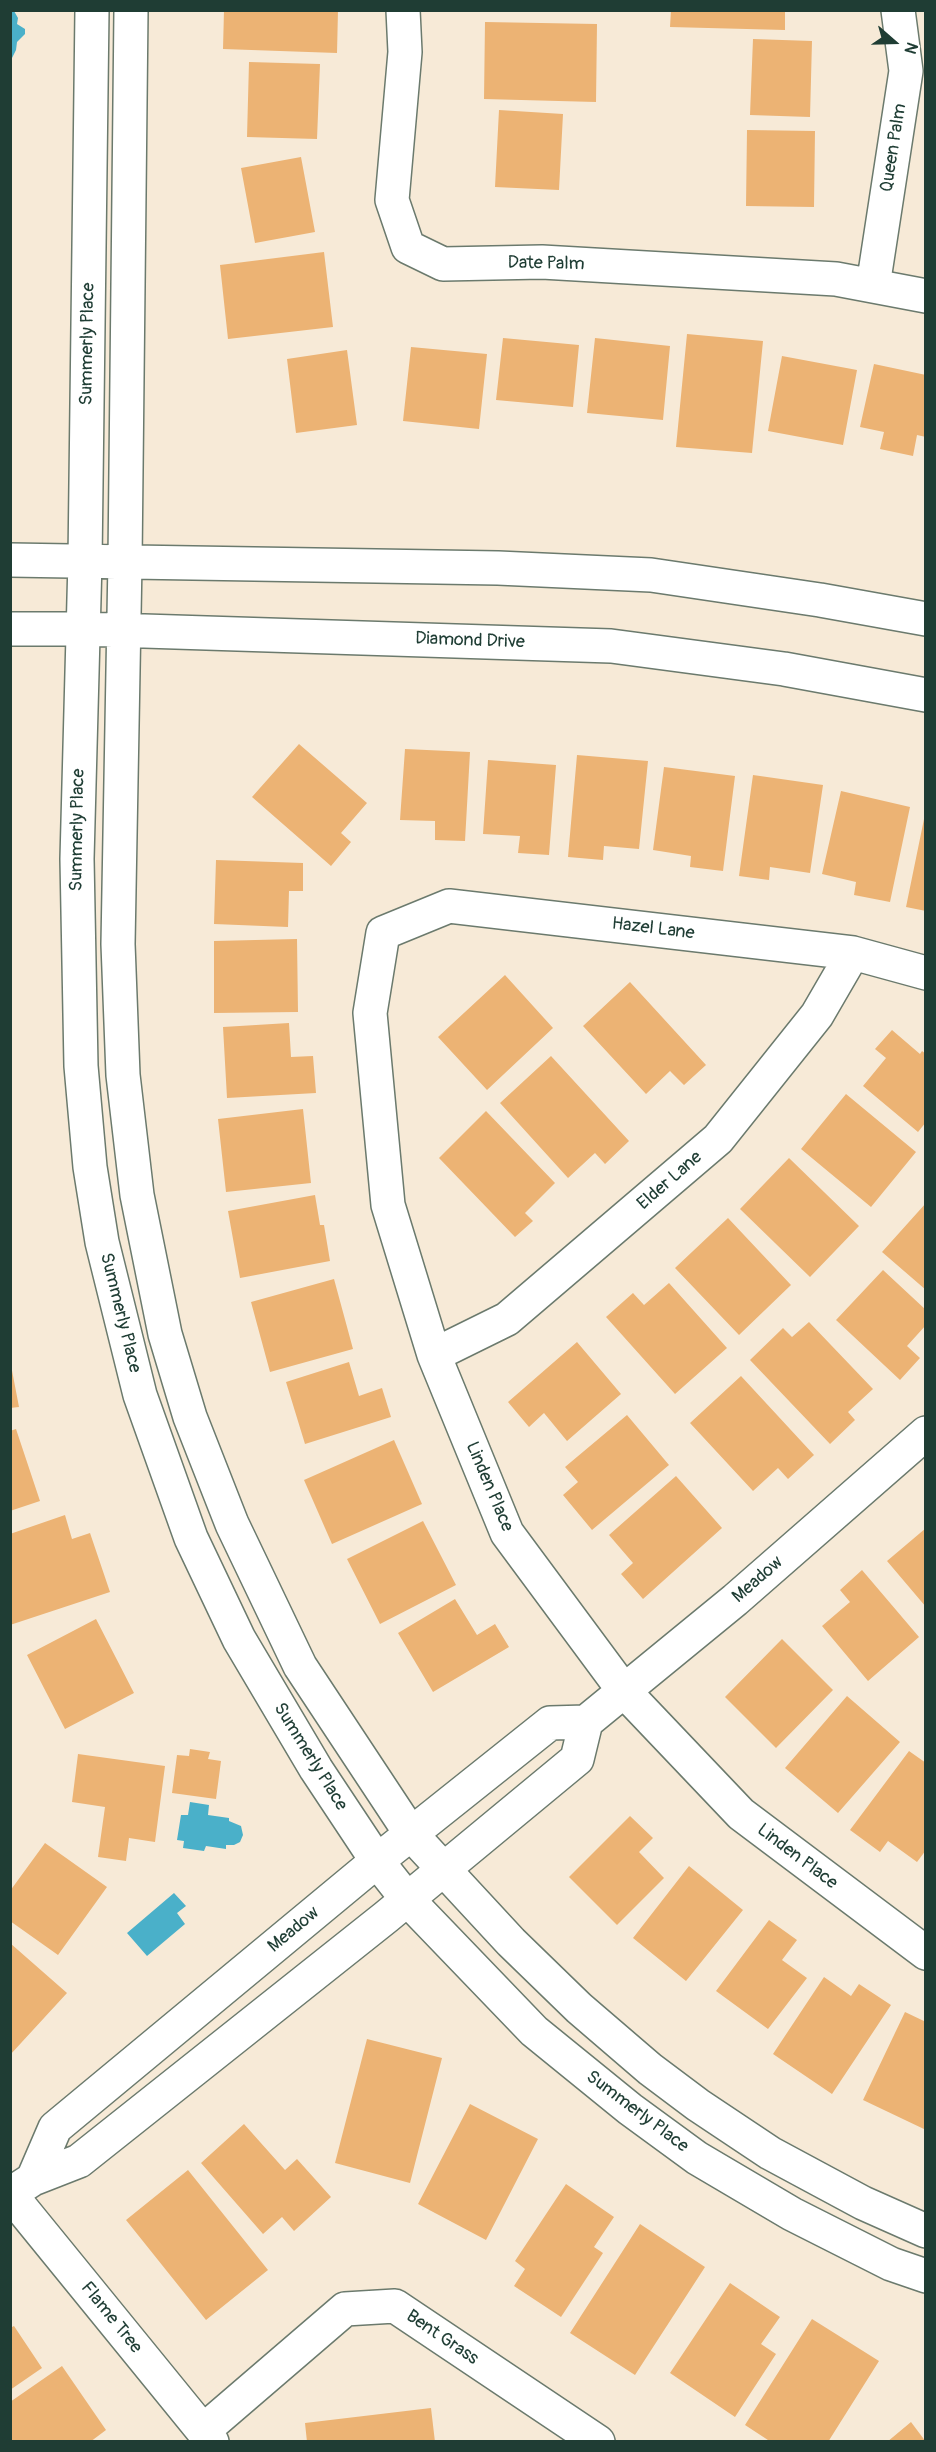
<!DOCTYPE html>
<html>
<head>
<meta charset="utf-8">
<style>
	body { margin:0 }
	#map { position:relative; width:936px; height:2452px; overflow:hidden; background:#f7ead7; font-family:Pangolin,sans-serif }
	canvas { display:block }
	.frame { position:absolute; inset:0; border:12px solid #1f3d34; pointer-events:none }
	.north { position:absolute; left:864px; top:12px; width:60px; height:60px; -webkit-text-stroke:4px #fff; paint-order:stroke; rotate:110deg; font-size:16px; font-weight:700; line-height:24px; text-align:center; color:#1f3d34 }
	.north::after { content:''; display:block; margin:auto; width:21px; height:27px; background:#1f3d34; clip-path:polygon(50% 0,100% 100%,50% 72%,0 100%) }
</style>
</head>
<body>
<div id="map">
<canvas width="936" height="2452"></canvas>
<div class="frame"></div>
<div class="north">N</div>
</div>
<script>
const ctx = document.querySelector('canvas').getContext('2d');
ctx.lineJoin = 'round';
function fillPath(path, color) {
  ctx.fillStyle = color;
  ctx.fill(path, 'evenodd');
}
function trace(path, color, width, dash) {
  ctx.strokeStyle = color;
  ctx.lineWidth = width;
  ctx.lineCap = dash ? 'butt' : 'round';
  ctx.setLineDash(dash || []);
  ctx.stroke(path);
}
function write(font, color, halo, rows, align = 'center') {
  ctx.font = font + ' Pangolin,sans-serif';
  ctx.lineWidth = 4.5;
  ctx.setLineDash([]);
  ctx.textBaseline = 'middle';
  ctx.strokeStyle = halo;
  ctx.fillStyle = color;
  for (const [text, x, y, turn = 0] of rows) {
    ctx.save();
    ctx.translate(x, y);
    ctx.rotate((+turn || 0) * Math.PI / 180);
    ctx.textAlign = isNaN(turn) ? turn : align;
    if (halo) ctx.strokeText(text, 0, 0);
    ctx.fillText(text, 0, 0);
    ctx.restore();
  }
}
fillPath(new Path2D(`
	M11,10L14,11L18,18L17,24L25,29V34L17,42L16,50L11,60Z
	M190,1802L209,1805L208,1815L229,1818V1821L241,1826L243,1835L240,1842L234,1845H226V1849L206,1846L204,1851L183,1848L184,1841L177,1840L181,1815H188Z
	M174,1893L186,1906L177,1913L185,1924L147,1956L127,1933Z`), '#4ab0c9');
fillPath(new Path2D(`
	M224,10H338L337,53L223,49Z
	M671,10H785V30L670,27Z
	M485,22L597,24L596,102L484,99Z
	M753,39L812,41L810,117L750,115Z
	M249,62L320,64L317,139L247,137Z
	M499,110L563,114L559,190L495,187Z
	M747,130L815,131L814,207L746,206Z
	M301,157L315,232L255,243L241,168Z
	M324,252L333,327L228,339L220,265Z
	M687,334L763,341L752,453L676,447Z
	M503,338L579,345L573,407L496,400Z
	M595,338L670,346L663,420L587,413Z
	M411,347L487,354L479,429L403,421Z
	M347,350L357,425L296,433L287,359Z
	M782,356L857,370L843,445L768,431Z
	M874,364L926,375V437L917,435L913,456L880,449L884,432L860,427Z
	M299,744L367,803L341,833L351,842L331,866L252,797Z
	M405,749L470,752L465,841L435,840V821L400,820Z
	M577,755L648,761L639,849L604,846L603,860L568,857Z
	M488,760L556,765L549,855L518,853L520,836L483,834Z
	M664,767L735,776L723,871L690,867L691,856L653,850Z
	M753,775L823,785L810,873L770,867L769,880L739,876Z
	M841,791L910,807L890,902L854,895L856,882L822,874Z
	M924,819H926V911L906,907Z
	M216,860L303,863V891H289L288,927L214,924Z
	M297,939L298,1012L214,1013V941Z
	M505,975L553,1028L487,1090L438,1037Z
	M630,982L706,1065L684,1085L670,1071L646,1094L583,1026Z
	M289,1023L291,1057L313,1056L316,1093L227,1098L223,1027Z
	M892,1030L920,1054L922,1051L926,1054V1122L918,1132L863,1086L886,1058L875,1049Z
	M551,1056L629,1141L605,1164L595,1153L568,1178L500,1103Z
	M846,1094L916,1152L871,1207L801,1149Z
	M303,1109L311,1183L226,1192L218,1119Z
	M486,1111L555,1183L525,1213L533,1221L515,1237L439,1158Z
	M789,1158L859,1226L810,1277L740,1209Z
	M315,1195L320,1225H324L330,1261L240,1278L228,1211Z
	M926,1203V1290L882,1252Z
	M728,1218L791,1285L739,1335L675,1268Z
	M883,1270L926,1310V1325L907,1346L920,1358L900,1380L836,1320Z
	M334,1279L353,1349L270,1372L251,1302Z
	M669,1283L727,1348L675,1394L606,1317L633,1293L644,1305Z
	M809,1322L873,1389L848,1412L855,1420L830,1444L750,1360L783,1328L792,1337Z
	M577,1342L621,1394L567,1441L544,1413L529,1427L508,1402Z
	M10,1360L19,1407L10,1408Z
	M349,1362L359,1396L382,1388L391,1417L305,1444L286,1382Z
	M741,1376L814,1455L788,1479L778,1468L753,1491L690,1423Z
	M627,1415L669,1465L592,1530L563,1495L578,1482L565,1467Z
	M16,1429L40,1501L10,1511V1431Z
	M394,1440L422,1504L332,1544L304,1480Z
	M676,1476L722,1528L643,1599L621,1574L633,1563L609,1535Z
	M65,1515L72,1539L90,1533L110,1592L10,1625V1534Z
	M423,1521L456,1585L380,1624L347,1559Z
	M926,1528V1607L887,1561Z
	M862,1570L919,1637L868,1681L822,1626L850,1602L840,1590Z
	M455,1599L477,1635L495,1624L509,1647L433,1692L398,1633Z
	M96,1619L134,1693L65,1729L27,1655Z
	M782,1639L833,1690L776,1748L725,1697Z
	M847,1696L900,1742L838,1813L785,1768Z
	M190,1749L210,1752L208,1759L221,1761L216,1799L172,1793L177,1755L189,1756Z
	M909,1751L926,1763V1850L917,1862L888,1841L880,1852L850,1830Z
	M78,1754L165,1766L155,1842L129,1838L126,1861L98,1857L105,1807L72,1802Z
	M630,1816L653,1838L639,1852L664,1878L617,1925L569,1877Z
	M45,1843L107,1887L58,1955L10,1921V1891Z
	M689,1866L743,1910L686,1981L633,1938Z
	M769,1920L797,1940L782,1960L807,1978L768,2029L716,1991Z
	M10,1943L67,1993L10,2055Z
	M824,1977L851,1996L859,1984L891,2005L832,2094L773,2054Z
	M905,2012L926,2022V2130L863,2100Z
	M367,2039L442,2058L410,2183L335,2163Z
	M470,2104L538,2139L486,2240L418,2204Z
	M244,2124L285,2170L297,2159L331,2197L294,2231L282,2217L263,2234L201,2163Z
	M188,2170L268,2270L206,2320L126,2220Z
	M566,2184L614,2217L594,2247L603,2253L561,2317L514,2286L525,2269L515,2261Z
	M640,2224L705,2267L635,2375L570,2333Z
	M730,2283L780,2317L761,2344L776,2354L735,2417L670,2373Z
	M812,2319L879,2361L828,2442H771L745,2425Z
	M14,2326L42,2368L10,2390V2328Z
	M62,2366L106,2430L90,2442H10V2402Z
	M431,2408L435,2442H307L305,2423Z
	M911,2422L926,2442H887Z`), '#ecb374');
const minor = new Path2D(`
	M92,10L85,561L77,859L81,1066L90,1167L102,1242L140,1395L191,1538L239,1639L316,1769L377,1861L407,1899L534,2031L630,2109L697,2158L792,2214L891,2264L926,2276
	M131,10L125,561L118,944L123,1075L137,1195L165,1334L190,1417L232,1524L300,1666L411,1834L511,1942L579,2008L650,2069L698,2105L770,2153L863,2203L926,2231
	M403,10L405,52L392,200L408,247L443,264L542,262L836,279L926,296
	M873,286L906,71L898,10
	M10,560L498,568L651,575L820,600L926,619
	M10,629H82L611,646L784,669L926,695
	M926,973L853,953L449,906L383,933L370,1013L388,1205L434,1355L507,1533L624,1691L741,1814L926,1953
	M434,1355L507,1319L718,1139L817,1015L853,953
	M586,1722L735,1600L926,1433
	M10,2194L33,2179L79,2161L386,1917L577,1759L586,1722L550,1723L377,1861L55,2128L33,2179
	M10,2194L212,2442
	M203,2431L345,2309L395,2306L598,2442`);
trace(minor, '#6b7a6d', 36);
trace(minor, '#fff', 33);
write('18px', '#1f3d34', '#fff', [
	["Queen Palm",894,148,-81],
	["Date Palm",546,264,1],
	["Summerly Place",88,344,-89],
	["Diamond Drive",470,641,2],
	["Summerly Place",78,830,-89],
	["Hazel Lane",653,929,7],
	["Elder Lane",670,1181,-41],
	["Summerly Place",120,1313,76],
	["Linden Place",489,1487,67],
	["Meadow",758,1580,-41],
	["Summerly Place",310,1757,58],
	["Linden Place",797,1857,37],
	["Meadow",294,1930,-40],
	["Summerly Place",637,2112,37],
	["Flame Tree",111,2318,51],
	["Bent Grass",442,2338,34]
]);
</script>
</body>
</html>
